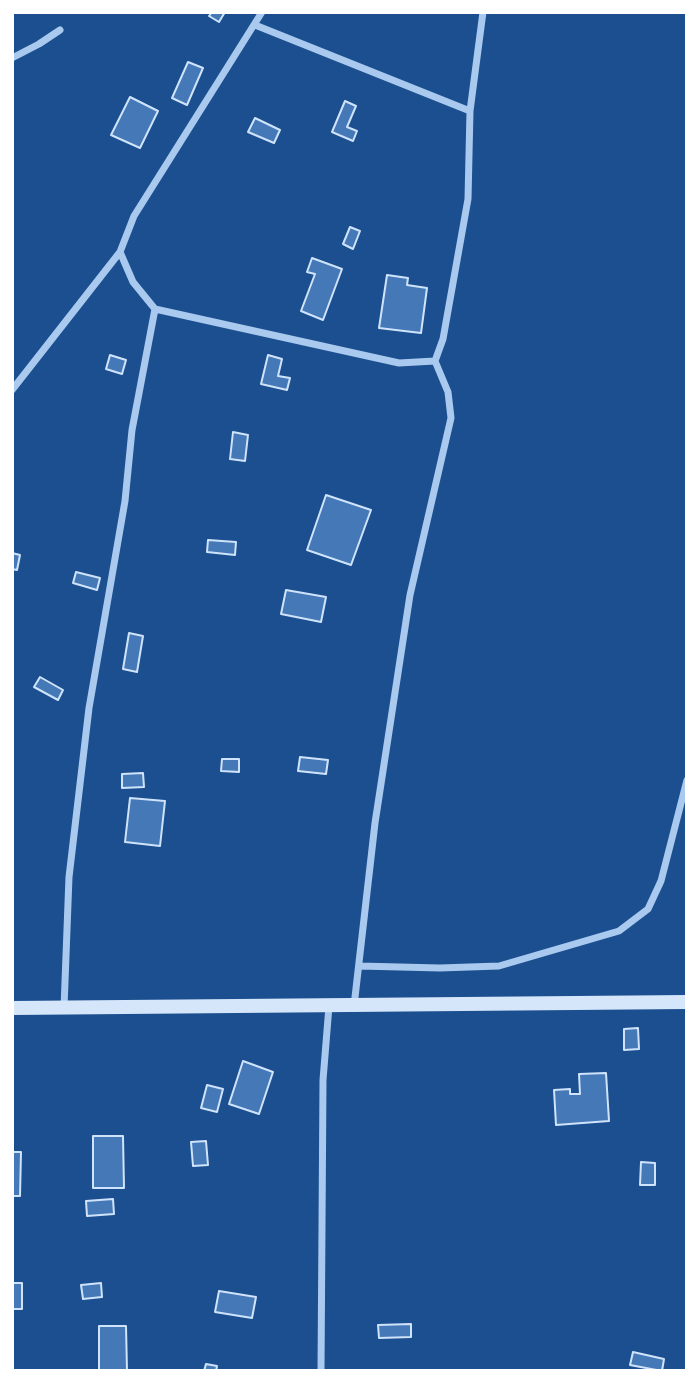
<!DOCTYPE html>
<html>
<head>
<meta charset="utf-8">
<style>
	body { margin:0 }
	#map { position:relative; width:699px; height:1383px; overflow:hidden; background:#1b4f8f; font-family:"Space Grotesk",sans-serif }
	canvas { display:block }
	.frame { position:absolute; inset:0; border:14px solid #fff; pointer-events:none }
</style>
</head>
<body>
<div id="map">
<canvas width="699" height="1383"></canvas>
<div class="frame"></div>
</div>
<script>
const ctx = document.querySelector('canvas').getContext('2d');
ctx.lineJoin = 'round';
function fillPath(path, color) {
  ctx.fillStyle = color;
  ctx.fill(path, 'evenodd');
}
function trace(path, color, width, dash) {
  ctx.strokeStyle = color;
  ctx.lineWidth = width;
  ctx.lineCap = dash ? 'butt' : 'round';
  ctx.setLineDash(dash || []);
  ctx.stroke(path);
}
const building = new Path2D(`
	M212,12H225L219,22L209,16Z
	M188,62L203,68L187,105L172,98Z
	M130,97L158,111L140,148L111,135Z
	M345,101L356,106L347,127L357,131L353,141L332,132Z
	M255,118L280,130L274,143L248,132Z
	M350,227L360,231L353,249L343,244Z
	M312,258L342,269L323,320L301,311L315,274L307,272Z
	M387,275L408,278L407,285L427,288L421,333L379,328Z
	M110,355L126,360L122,374L106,369Z
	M268,355L282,359L278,376L290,378L287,390L261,384Z
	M233,432L248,435L245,461L230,459Z
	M326,495L371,510L351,565L307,550Z
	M208,540L236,542L235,555L207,552Z
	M12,553L20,555L17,570L12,569Z
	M76,572L100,578L97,590L73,583Z
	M286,590L326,597L321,622L281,614Z
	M129,633L143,636L137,672L123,669Z
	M40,677L63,690L58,700L34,687Z
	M300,757L328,760L326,774L298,771Z
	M222,759H239V772L221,771Z
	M143,773L144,787L122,788V774Z
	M130,798L165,801L160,846L125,842Z
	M638,1028L639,1049L624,1050V1029Z
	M243,1061L273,1072L259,1114L229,1104Z
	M606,1073L609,1121L556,1125L554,1090L570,1089V1094H580L579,1074Z
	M207,1085L223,1089L217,1112L201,1108Z
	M93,1136H123L124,1188H93Z
	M206,1141L208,1165L193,1166L191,1142Z
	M12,1152H21L20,1196H12Z
	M641,1162L655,1163V1185H640Z
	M113,1199L114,1214L87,1216L86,1201Z
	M12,1283H22V1309H12Z
	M101,1283L102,1297L83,1299L81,1285Z
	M219,1291L256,1297L252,1318L215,1312Z
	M411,1324V1337L379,1338L378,1325Z
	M99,1326H126L127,1371H99Z
	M633,1352L664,1359L662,1371L630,1365Z
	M206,1364L217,1366L216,1371H204Z`);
fillPath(building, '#4478b7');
trace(building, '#cfe3fa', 2);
trace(new Path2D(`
	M262,12L134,216L120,252L133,282L155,309L399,363L435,361L443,339L468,199L470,111L483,12
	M255,25L470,111
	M12,58L39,44L60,30
	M12,390L120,252
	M359,966L440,968L499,966L619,931L648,909L661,881L687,780
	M354,1006L375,823L410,595L451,418L448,392L435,361
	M64,1008L69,877L89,708L125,501L132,430L155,309
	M321,1371L323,1080L329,1006`), '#a9c9ee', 7);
trace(new Path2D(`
	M12,1008L687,1002`), '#d6e6fa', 14);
</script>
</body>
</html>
